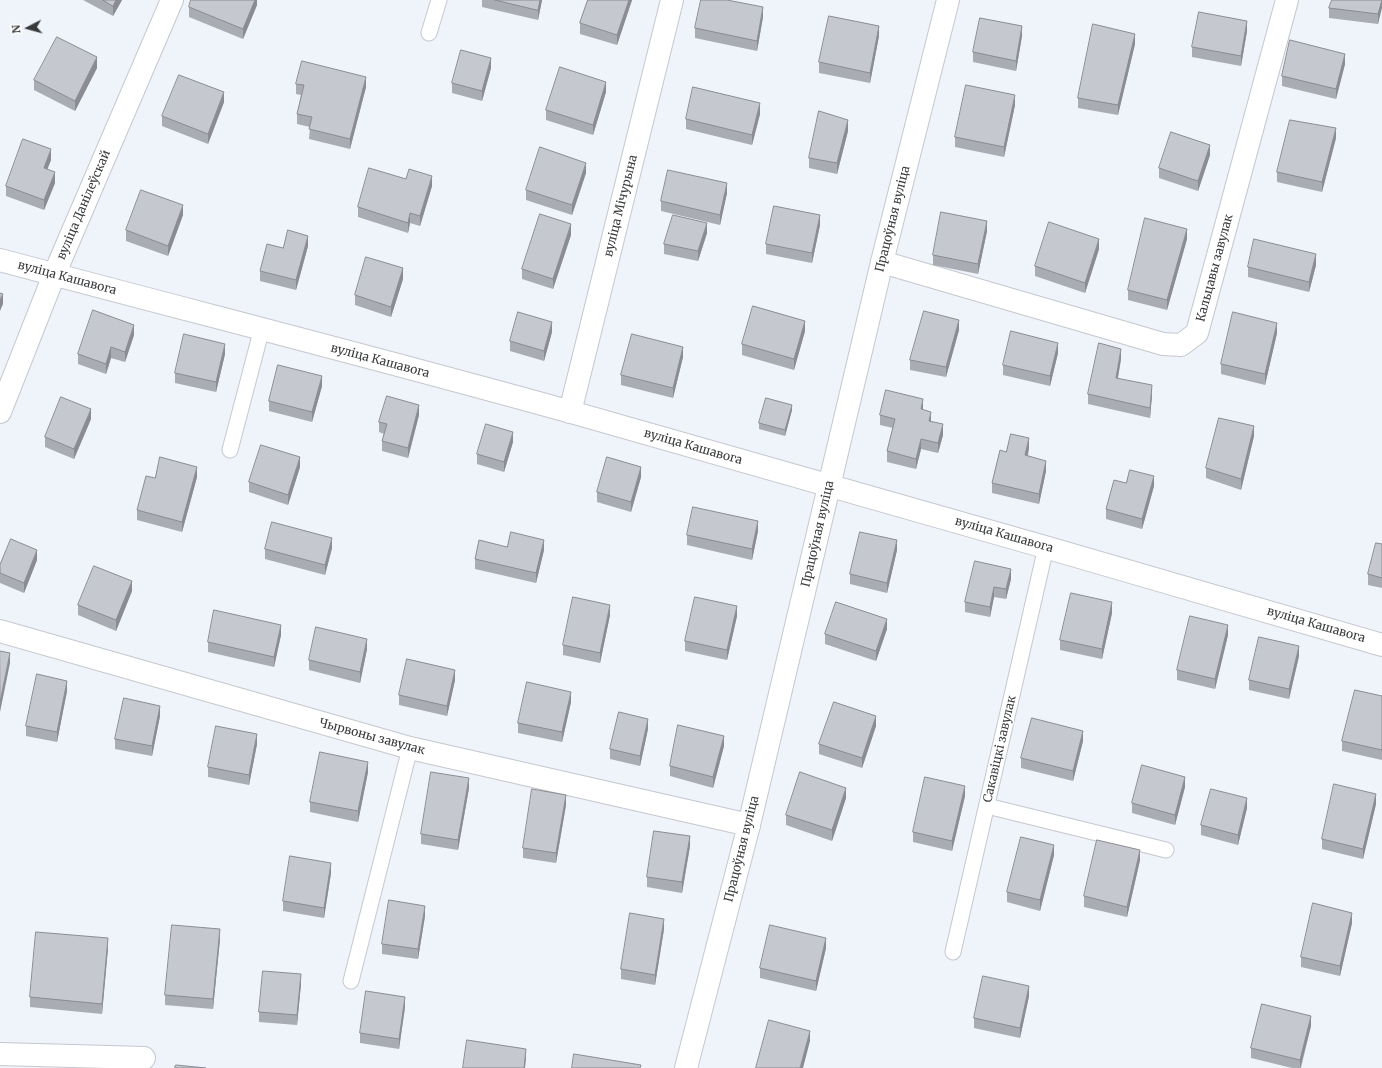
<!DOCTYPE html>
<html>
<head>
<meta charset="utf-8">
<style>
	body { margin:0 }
	#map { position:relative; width:1382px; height:1068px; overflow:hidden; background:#eff3fa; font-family:Merriweather,serif }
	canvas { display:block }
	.north { position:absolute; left:8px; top:8px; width:40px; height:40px; -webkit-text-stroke:3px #fff; paint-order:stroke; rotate:264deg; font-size:11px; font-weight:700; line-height:16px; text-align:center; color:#383a3c }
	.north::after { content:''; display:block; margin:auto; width:14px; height:18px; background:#383a3c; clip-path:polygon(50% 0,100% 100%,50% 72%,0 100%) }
</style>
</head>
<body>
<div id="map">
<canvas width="1382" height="1068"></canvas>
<div class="north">N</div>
</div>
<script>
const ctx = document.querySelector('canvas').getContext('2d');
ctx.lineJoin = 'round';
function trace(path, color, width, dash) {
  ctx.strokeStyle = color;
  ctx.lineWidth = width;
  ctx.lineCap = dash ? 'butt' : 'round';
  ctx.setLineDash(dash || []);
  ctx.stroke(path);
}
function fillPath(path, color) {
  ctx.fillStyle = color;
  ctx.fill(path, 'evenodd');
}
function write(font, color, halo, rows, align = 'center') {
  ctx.font = font + ' Merriweather,serif';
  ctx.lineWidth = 3;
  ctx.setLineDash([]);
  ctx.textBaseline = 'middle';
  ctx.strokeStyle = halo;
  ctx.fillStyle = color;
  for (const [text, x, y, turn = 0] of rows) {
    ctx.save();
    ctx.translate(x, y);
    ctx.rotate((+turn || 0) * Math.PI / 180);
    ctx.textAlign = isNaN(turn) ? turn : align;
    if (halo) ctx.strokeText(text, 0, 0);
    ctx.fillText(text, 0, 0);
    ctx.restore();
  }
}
const service = new Path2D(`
	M429,33L439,0
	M230,450L262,328
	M987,806L1166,850
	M953,952L1046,547
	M351,981L410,748`);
const minor = new Path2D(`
	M0,260C191,311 381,359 571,412C842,488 1112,566 1382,645
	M882,262L1163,344L1181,345L1197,333L1287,0
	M0,412L54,275L172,0
	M570,412L672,0
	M0,631L410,748L749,825
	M0,1054L144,1058`);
const secondary = new Path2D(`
	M686,1068L749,825L882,262L948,0`);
trace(service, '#c4c8cf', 17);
trace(minor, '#c4c8cf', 24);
trace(secondary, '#c4c8cf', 24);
trace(service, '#fff', 15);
trace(minor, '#fff', 22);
trace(secondary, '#fff', 22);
fillPath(new Path2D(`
	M83,0H122L113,16Z
	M257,0V5L243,39L189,17V7Z
	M482,0H542L538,20L482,7Z
	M588,0H632L617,45L580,34V23Z
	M1382,0L1378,24L1329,18V8Z
	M763,17L757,51L695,38V28Z
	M1247,31L1241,66L1192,57V47Z
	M879,36L870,83L819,73V62Z
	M1022,36L1016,71L973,62V52Z
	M1135,44L1118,115L1078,108V98Z
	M1345,64L1336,99L1282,86V76Z
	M97,68L75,111L34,90V80Z
	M491,68L482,101L452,93V83Z
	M296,84L366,87L350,149L309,139L310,127L297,124V114L301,95L296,94Z
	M606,92L593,135L546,120V110Z
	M224,102L208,144L162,126V116Z
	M1015,105L1004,157L955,147V137Z
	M760,114L752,145L686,129V119Z
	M848,131L837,174L809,168V158Z
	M1336,138L1322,192L1277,182V172Z
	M1210,155L1198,191L1159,178V168Z
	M51,160L47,169L55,183L44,210L6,196V186Z
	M586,173L572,215L526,200V190Z
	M406,179L432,186L420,226L410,223L408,233L358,217V207Z
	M727,193L720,225L661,211V201Z
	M183,215L168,256L126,241V230Z
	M820,225L812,263L766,254V244Z
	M987,231L978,274L933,265V255Z
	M707,233L698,261L664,254V244Z
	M571,235L553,289L522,279V269Z
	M1187,239L1167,310L1128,300V290Z
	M308,246L296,290L260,281V271L283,248Z
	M1099,249L1085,293L1035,276V266Z
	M1316,265L1309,292L1248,277V267Z
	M403,279L391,317L355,305V295Z
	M959,330L946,377L910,370V360Z
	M805,331L794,370L742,355V344Z
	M552,332L544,361L510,351V341Z
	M1277,333L1265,385L1221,374V364Z
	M134,335L125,362L111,358L106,374L78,364V354Z
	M1058,353L1050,386L1003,375V365Z
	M225,354L216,392L175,383V373Z
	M683,357L673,398L621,385V375Z
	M1121,359L1118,378L1152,395L1150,418L1088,404V394Z
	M322,386L312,422L269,411V401Z
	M792,410L785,436L759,429V423Z
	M923,410L931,421L943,435L938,453L921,449L916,469L887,462V451L893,428L880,425V415Z
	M419,415L408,458L382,451V441L384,434L379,432V422Z
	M91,419L74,459L45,447V437Z
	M1254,436L1241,490L1206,478V468Z
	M513,442L504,472L477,464V454Z
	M1029,448L1028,456L1046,471L1039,504L992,493V483L1006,452Z
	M300,467L288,505L249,492V482Z
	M197,477L182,532L137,520V510Z
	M641,477L631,512L597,502V492Z
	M1126,483L1154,486L1142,529L1106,519V509Z
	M758,531L752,560L687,545V535Z
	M1382,544V588L1368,585V574Z
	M507,547L544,550L536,583L475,569V559Z
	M332,548L325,575L265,559V549Z
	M897,550L887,593L850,584V574Z
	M37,560L24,593L0,583V565Z
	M1011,569V579L1006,599L994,597L990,617L965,612V602Z
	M132,591L116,631L78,615V605Z
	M1112,613L1102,659L1060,650V640Z
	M610,615L600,663L563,655V645Z
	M737,616L727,660L685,651V641Z
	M887,629L876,661L825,644V634Z
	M281,635L274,667L208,652V642Z
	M1228,635L1215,689L1177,680V670Z
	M367,649L360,683L309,670V660Z
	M1299,656L1289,699L1249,690V680Z
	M455,680L447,716L399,705V695Z
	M67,691L57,742L26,736V726Z
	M1382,696V760L1342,751V741Z
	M571,702L562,742L518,733V723Z
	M160,716L152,756L115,749V739Z
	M876,726L862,768L819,754V744Z
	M648,729L640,766L610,759V749Z
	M1083,741L1073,781L1021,768V758Z
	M257,744L249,785L208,777V767Z
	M724,746L713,788L670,776V766Z
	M368,772L358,822L310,812V802Z
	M1185,787L1175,825L1132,813V803Z
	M469,788L458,850L421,844V834Z
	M965,796L952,851L913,842V832Z
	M846,798L832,841L786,825V815Z
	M1376,804L1363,859L1322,849V839Z
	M566,805L556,863L523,858V848Z
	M1247,808L1238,845L1201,835V825Z
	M690,846L682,893L647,887V877Z
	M1054,855L1040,911L1007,902V892Z
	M1140,860L1127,917L1084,907V896Z
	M331,873L324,918L283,911V901Z
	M425,916L418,959L382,954V944Z
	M1352,923L1340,976L1301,967V957Z
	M664,929L655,985L621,979V969Z
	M220,939L213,1009L165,1005V995Z
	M108,948L102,1014L30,1007V997Z
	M826,948L816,991L760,978V968Z
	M301,984L297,1025L259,1022V1012Z
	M1029,996L1020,1038L974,1028V1018Z
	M405,1007L399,1049L360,1043V1033Z
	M1311,1026L1301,1068H1292L1251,1058V1048Z`), '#a9acb2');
fillPath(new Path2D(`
	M116,0H122L113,16V6Z
	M255,0H257V5L243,39V29Z
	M540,0H542L538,20V10Z
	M629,0H632L617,45V35Z
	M1382,0V8L1378,24V14Z
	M763,7V17L757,51V41Z
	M1247,21V31L1241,66V56Z
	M879,26V36L870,83V73Z
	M1022,26V36L1016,71V61Z
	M1135,34V44L1118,115V105Z
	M1345,54V64L1336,99V89Z
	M97,57V68L75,111V101Z
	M491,58V68L482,101V91Z
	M366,77V87L350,149V139Z
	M606,82V92L593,135V125Z
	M224,92V102L208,144V134Z
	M1015,95V105L1004,157V147Z
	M760,103V114L752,145V135Z
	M848,120V131L837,174V163Z
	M1336,128V138L1322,192V182Z
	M1210,145V155L1198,191V181Z
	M51,149V160L44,178V168Z
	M586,163V173L572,215V205Z
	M55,172V183L44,210V200Z
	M432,176V186L420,226V216Z
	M727,183V193L720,225V215Z
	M183,205V215L168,256V246Z
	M410,213V223L408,233V223Z
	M820,215V225L812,263V253Z
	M987,221V231L978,274V264Z
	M707,223V233L698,261V251Z
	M571,224V235L553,289V279Z
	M1187,229V239L1167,310V300Z
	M308,236V246L296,290V280Z
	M1099,239V249L1085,293V283Z
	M1316,254V265L1309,292V282Z
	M403,268V279L391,317V307Z
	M3,294V304L0,311V300Z
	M959,320V330L946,377V367Z
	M805,321V331L794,370V359Z
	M552,322V332L544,361V351Z
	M1277,323V333L1265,385V374Z
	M134,325V335L125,362V352Z
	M1058,343V353L1050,386V376Z
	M225,344V354L216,392V382Z
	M111,347V358L106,374V364Z
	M683,347V357L673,398V388Z
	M1121,349V359L1116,388V378Z
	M322,376V386L312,422V412Z
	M1152,385V395L1150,418V408Z
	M923,399V410L921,409Z
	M419,405V415L408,458V448Z
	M792,405V410L785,436V430Z
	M91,409V419L74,459V449Z
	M931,412V422L929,421Z
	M943,424V435L938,453V443Z
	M1254,426V436L1241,490V479Z
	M513,432V442L504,472V462Z
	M1029,438V448L1025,466V455Z
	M921,439V449L916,469V459Z
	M300,457V467L288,505V495Z
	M1046,461V471L1039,504V494Z
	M197,467V477L182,532V522Z
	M641,467V477L631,512V502Z
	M1154,476V486L1142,529V519Z
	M758,521V531L752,560V549Z
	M332,538V548L325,575V565Z
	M544,540V550L536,583V573Z
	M897,540V550L887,593V583Z
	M37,550V560L24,593V583Z
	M1011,569V579L1006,599V589Z
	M132,581V591L116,631V620Z
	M994,587V597L990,617V607Z
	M1112,602V613L1102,659V649Z
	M610,605V615L600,663V653Z
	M737,606V616L727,660V650Z
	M887,619V629L876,661V651Z
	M281,625V635L274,667V657Z
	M1228,625V635L1215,689V679Z
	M367,639V649L360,683V672Z
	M1299,646V656L1289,699V689Z
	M10,653V663L0,712V702Z
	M455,670V680L447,716V706Z
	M67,681V691L57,742V732Z
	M571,692V702L562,742V732Z
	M160,706V716L152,756V746Z
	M876,716V726L862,768V758Z
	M648,719V729L640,766V756Z
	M1083,731V741L1073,781V771Z
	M257,734V744L249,785V775Z
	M724,736V746L713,788V777Z
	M368,762V772L358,822V811Z
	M1185,777V787L1175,825V815Z
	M469,778V788L458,850V840Z
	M965,786V796L952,851V841Z
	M846,788V798L832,841V830Z
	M1376,794V804L1363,859V849Z
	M566,795V805L556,863V853Z
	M1247,798V808L1238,845V835Z
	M690,836V846L682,893V882Z
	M1054,845V855L1040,911V900Z
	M1140,850V860L1127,917V907Z
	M331,863V873L324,918V908Z
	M425,906V916L418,959V949Z
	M1352,913V923L1340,976V966Z
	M664,919V929L655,985V975Z
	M220,929V939L213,1009V999Z
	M108,938V948L102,1014V1004Z
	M826,938V948L816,991V981Z
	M301,974V984L297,1025V1015Z
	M1029,986V996L1020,1038V1028Z
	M405,997V1007L399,1049V1039Z
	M1311,1016V1026L1300,1068V1060Z
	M810,1031V1041L803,1068H800Z
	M526,1049V1059L525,1068H524Z`), '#8a8c91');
const building = new Path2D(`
	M103,0H116L113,6Z
	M191,0H255L243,29L189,7Z
	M495,0H540L538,10Z
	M588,0H629L617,35L580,23Z
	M701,0H727L763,7L757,41L695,28Z
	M1332,0H1382L1378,14L1329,8Z
	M1199,12L1247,21L1241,56L1192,47Z
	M829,16L879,26L870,73L819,62Z
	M980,18L1022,26L1016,61L973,52Z
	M1093,24L1135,34L1118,105L1078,98Z
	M57,37L97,57L75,101L34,80Z
	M1290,40L1345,54L1336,89L1282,76Z
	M461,50L491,58L482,91L452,83Z
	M302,61L366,77L350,139L309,129L312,117L297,114L304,85L296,84Z
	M560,67L606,82L593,125L546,110Z
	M179,75L224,92L208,134L162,116Z
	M966,85L1015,95L1004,147L955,137Z
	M693,87L760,103L752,135L686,119Z
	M819,111L848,120L837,163L809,158Z
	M1290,120L1336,128L1322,182L1277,172Z
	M1171,132L1210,145L1198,181L1159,168Z
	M23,139L51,149L44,168L55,172L44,200L6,186Z
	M540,147L586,163L572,205L526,190Z
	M369,168L406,179L409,169L432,176L420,216L410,213L408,223L358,207Z
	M668,170L727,183L720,215L661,201Z
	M141,190L183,205L168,246L126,230Z
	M774,206L820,215L812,253L766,244Z
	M941,212L987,221L978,264L933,255Z
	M540,214L571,224L553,279L522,269Z
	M673,215L707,223L698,251L664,244Z
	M1145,218L1187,229L1167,300L1128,290Z
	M1049,222L1099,239L1085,283L1035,266Z
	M288,230L308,236L296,280L260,271L267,244L283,248Z
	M1254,239L1316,254L1309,282L1248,267Z
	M366,257L403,268L391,307L355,295Z
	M0,293L3,294L0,300Z
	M753,306L805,321L794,359L742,344Z
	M93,310L134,325L125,352L111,347L106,364L78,354Z
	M924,311L959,320L946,367L910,360Z
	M518,312L552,322L544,351L510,341Z
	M1233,312L1277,323L1265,374L1221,364Z
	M1011,331L1058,343L1050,376L1003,365Z
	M184,334L225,344L216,382L175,373Z
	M632,334L683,347L673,388L621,375Z
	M1099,343L1121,349L1116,378L1152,385L1150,408L1088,394Z
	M278,365L322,376L312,412L269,401Z
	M886,390L923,399L921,409L931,412L929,421L943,424L938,443L921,439L916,459L887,451L895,419L880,415Z
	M387,396L419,405L408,448L382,441L387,424L379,422Z
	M61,397L91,409L74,449L45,437Z
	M766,398L792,405L785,430L759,423Z
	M1219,418L1254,426L1241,479L1206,468Z
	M486,424L513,432L504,462L477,454Z
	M1011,434L1029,438L1025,455L1046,461L1039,494L992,483L1000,450L1006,452Z
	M261,445L300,457L288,495L249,482Z
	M160,457L197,467L182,522L137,510L146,476L155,478Z
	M607,457L641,467L631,502L597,492Z
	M1130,470L1154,476L1142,519L1106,509L1114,480L1126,483Z
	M693,507L758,521L752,549L687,535Z
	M272,522L332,538L325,565L265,549Z
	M511,532L544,540L536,573L475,559L479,540L507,547Z
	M860,532L897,540L887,583L850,574Z
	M11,539L37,550L24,583L0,573V565Z
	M1376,543L1382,544V578L1368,574Z
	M975,561L1011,569L1006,589L994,587L990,607L965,602Z
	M94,566L132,581L116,620L78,605Z
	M1071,593L1112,602L1102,649L1060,640Z
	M573,597L610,605L600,653L563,645Z
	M695,597L737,606L727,650L685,641Z
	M836,602L887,619L876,651L825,634Z
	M214,610L281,625L274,657L208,642Z
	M1190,616L1228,625L1215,679L1177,670Z
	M316,627L367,639L360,672L309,660Z
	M1259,637L1299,646L1289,689L1249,680Z
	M0,651L10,653L0,702Z
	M407,659L455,670L447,706L399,695Z
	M37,674L67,681L57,732L26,726Z
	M527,682L571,692L562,732L518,723Z
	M1355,690L1382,696V750L1342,741Z
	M124,698L160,706L152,746L115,739Z
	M834,702L876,716L862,758L819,744Z
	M619,712L648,719L640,756L610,749Z
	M1032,718L1083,731L1073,771L1021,758Z
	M678,725L724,736L713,777L670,766Z
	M216,726L257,734L249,775L208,767Z
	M320,752L368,762L358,811L310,802Z
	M1142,765L1185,777L1175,815L1132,803Z
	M431,772L469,778L458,840L421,834Z
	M800,772L846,788L832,830L786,815Z
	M925,777L965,786L952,841L913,832Z
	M1334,784L1376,794L1363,849L1322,839Z
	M532,789L566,795L556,853L523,848Z
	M1211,789L1247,798L1238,835L1201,825Z
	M654,831L690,836L682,882L647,877Z
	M1021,837L1054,845L1040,900L1007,892Z
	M1097,840L1140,850L1127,907L1084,896Z
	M290,856L331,863L324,908L283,901Z
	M389,900L425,906L418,949L382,944Z
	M1313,903L1352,913L1340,966L1301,957Z
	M630,913L664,919L655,975L621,969Z
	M172,925L220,929L213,999L165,995Z
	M770,925L826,938L816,981L760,968Z
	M36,932L108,938L102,1004L30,997Z
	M263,971L301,974L297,1015L259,1012Z
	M983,976L1029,986L1020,1028L974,1018Z
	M366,991L405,997L399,1039L360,1033Z
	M1262,1004L1311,1016L1300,1060L1251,1048Z
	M769,1020L810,1031L800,1068H756Z
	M467,1040L526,1049L524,1068H463Z
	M574,1054L641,1065L640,1068H572Z
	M176,1065L206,1068H175Z`);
fillPath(building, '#c5c8cf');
trace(building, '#8a8c91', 1);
write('12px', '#383a3c', '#fff', [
	["вуліца Данілеўскай",84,205,-67],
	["вуліца Мічурына",621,206,-76],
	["Працоўная вуліца",893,219,-76],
	["Кальцавы завулак",1215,268,-75],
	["вуліца Кашавога",67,278,15],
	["вуліца Кашавога",380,361,15],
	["вуліца Кашавога",693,447,16],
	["Працоўная вуліца",818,534,-77],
	["вуліца Кашавога",1004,535,16],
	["вуліца Кашавога",1316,625,16],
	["Чырвоны завулак",372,737,15],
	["Сакавіцкі завулак",1000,749,-77],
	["Працоўная вуліца",742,849,-76]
]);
</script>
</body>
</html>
